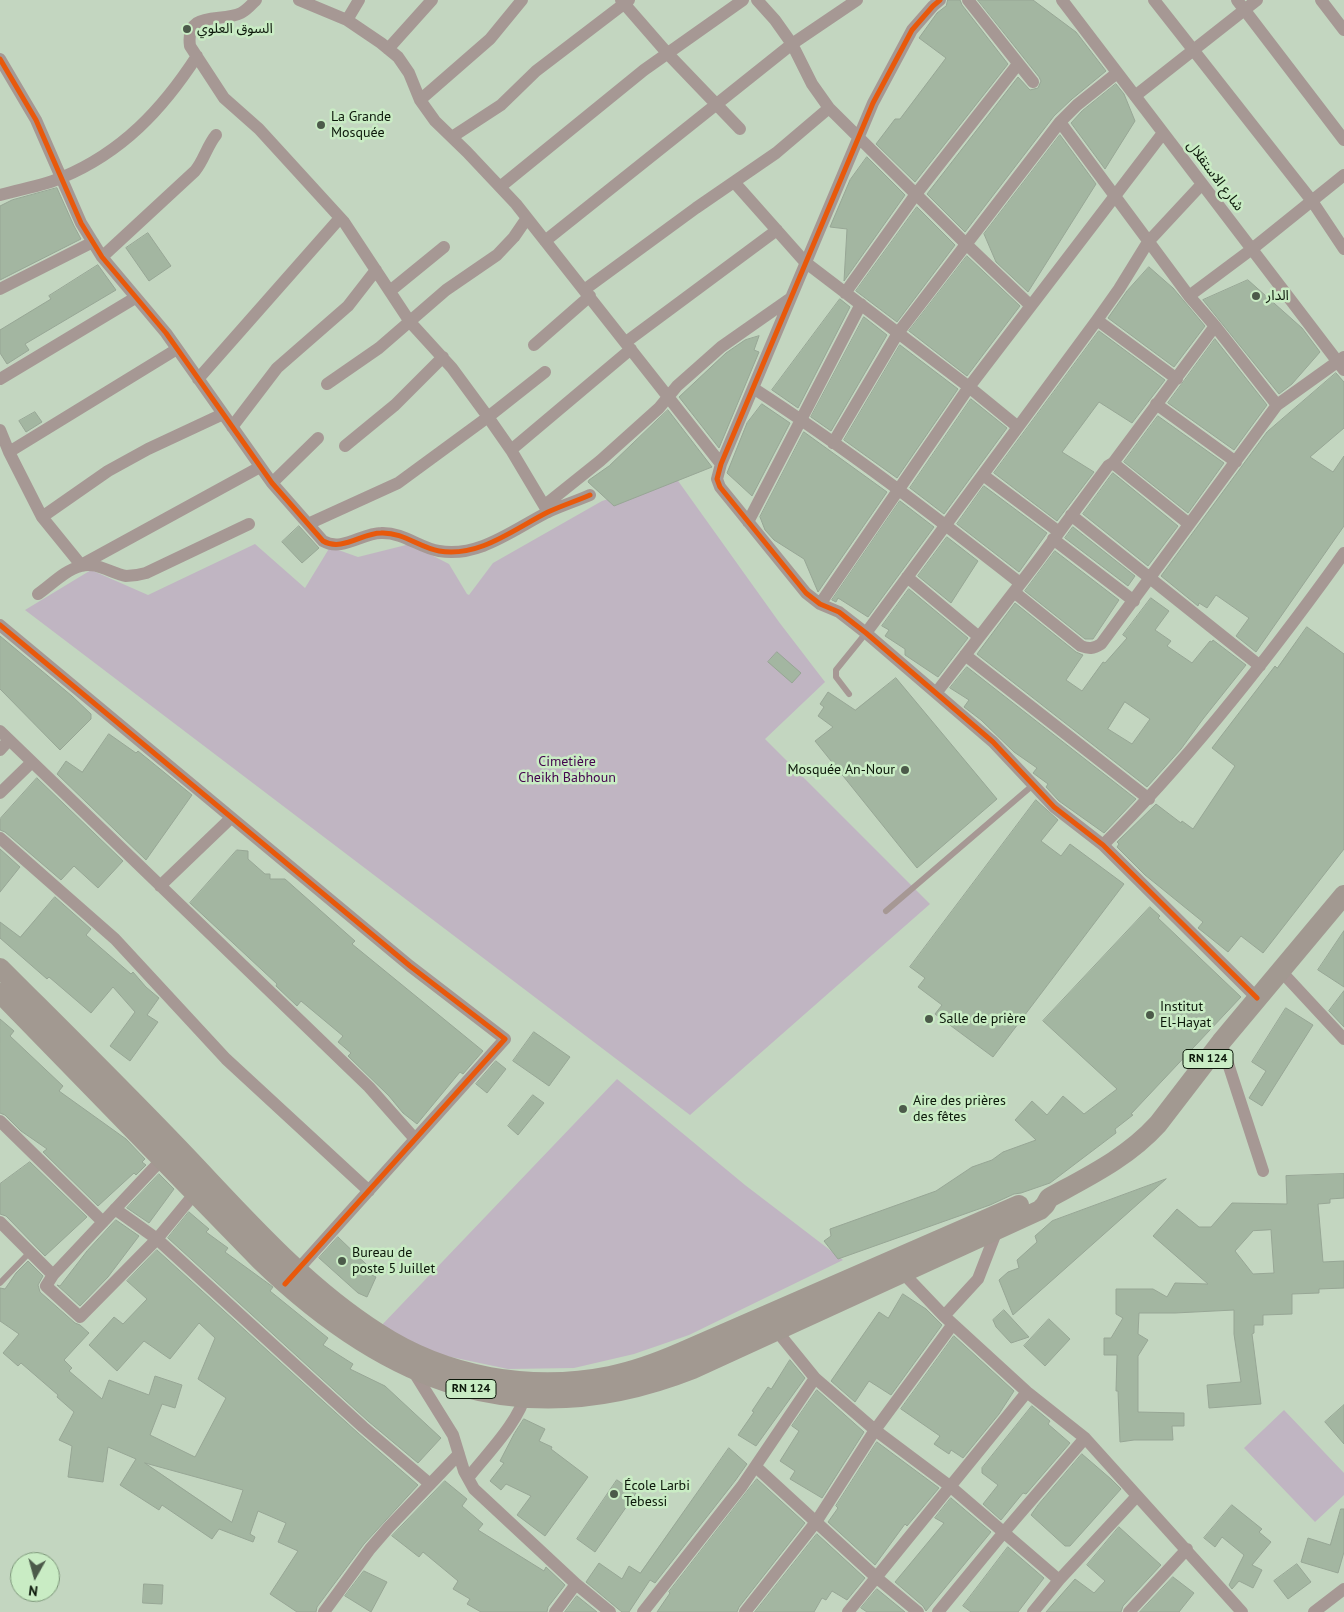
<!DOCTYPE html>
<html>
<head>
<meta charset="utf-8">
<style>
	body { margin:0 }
	#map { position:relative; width:1344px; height:1612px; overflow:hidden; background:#c3d6c0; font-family:"PT Sans",sans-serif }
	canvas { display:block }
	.north { position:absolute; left:10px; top:1552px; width:50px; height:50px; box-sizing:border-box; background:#c9ecc4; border:1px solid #7d977a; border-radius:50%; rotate:187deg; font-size:14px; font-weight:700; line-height:20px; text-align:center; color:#0c180a }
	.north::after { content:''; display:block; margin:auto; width:18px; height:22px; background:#4c5a4a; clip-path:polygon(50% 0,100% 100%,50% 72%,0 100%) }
</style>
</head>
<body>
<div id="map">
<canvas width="1344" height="1612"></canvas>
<div class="north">N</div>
</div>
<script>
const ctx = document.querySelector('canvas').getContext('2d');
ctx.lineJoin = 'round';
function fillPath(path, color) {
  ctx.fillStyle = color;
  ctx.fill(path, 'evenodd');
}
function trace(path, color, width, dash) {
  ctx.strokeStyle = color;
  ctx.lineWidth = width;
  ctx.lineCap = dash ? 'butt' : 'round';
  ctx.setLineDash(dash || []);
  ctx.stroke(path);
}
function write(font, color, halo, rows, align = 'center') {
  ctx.font = font + ' "PT Sans","Noto Sans Arabic",sans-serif';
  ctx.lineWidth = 5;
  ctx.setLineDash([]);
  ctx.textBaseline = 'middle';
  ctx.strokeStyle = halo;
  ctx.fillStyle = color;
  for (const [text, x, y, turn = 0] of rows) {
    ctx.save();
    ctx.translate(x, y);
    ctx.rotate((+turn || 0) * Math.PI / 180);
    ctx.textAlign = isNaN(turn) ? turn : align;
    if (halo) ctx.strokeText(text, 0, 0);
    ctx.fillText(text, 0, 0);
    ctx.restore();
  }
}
fillPath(new Path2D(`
	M676,478L779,622L825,682L765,739L930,904L690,1115L25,610L91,570L148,595L255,544L305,588L330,547L358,557L410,544L449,564L467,594L469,595L493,563L602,501Z
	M617,1079L745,1185L843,1260L689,1335L634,1354L574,1368L508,1369L432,1353L379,1328Z
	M1284,1410L1344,1473V1495L1315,1522L1244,1448Z`), '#c0b5c2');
const building = new Path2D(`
	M948,0H960L962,5L1008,64L915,182L876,144L895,119H900L946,58L919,38L937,13L946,6Z
	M978,0H1033L1076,32L1106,71L1072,99L1054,116L965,232L927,194L1018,77L1030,90L1038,88L1041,81L1039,77Z
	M1116,84L1124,94L1135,121L1105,169L1071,123L1082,111Z
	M1060,135L1096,184L1028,292L996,262L984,234Z
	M867,157L905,195L844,281L847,229L830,227L850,180Z
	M57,188L74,226L81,239L0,280V206L12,200Z
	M917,207L955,245L897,322L856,291Z
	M148,233L171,266L149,281L126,248Z
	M967,256L1020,306L967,376L909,331Z
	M98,265L116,290L25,344L29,350L7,364L0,353V330L51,299L49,296Z
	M1149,267L1173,288L1205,326L1174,367L1108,318L1127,291Z
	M1248,280L1302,328L1320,352L1292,384L1279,394L1203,300Z
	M840,299L850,307L798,408L772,390Z
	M864,317L887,335L831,431L811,417Z
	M1099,331L1165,380L1132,423L1099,402L1062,452L1094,472L1057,521L994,473Z
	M759,336L754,350L759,352L719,448L679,397L726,353L745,340Z
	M1215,339L1267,405L1234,450L1168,403Z
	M900,345L958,389L897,478L844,440Z
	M1336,373L1344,382V428L1310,457L1333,472L1344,456V526L1256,652L1236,636L1249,618L1216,595L1207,608L1199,603L1198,606L1161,576L1267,432Z
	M971,399L1007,428L944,514L910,488Z
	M762,404L790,423L752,496L727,473L747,423Z
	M668,410L712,467L614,506L588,482L589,480L609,466Z
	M35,412L42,422L26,432L19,421Z
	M1158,416L1224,463L1188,513L1124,462Z
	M804,432L887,492L818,592L804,559L774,540L765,530L760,517Z
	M1113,473L1178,526L1148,566L1083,514Z
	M984,486L1047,533L1019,572L957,524Z
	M900,501L934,527L868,617L838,598L836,602L832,600Z
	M299,526L319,548L302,563L282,542Z
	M1073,527L1135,576L1128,586L1065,538Z
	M947,537L978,561L951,603L918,576Z
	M1055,551L1119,600L1093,639H1085L1025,591Z
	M909,589L968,638L938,677L905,655V649L885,636L889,630L882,626Z
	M1151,598L1169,611L1155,630L1171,641L1167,646L1192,663L1210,641L1212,642L1213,640L1246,665L1203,719L1181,749L1147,787L977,654L1015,603L1076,652L1083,655L1066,680L1082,691L1103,662L1105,663L1127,638L1123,635ZM1125,702L1150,719L1132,744L1108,729Z
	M1307,627L1344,654V849L1263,953L1241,936L1228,952L1198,928L1203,922L1145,875L1117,847L1119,844L1117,842L1156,804L1181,823L1182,821L1193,829L1235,766L1212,748L1275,666L1277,668Z
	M0,636L72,696L91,714V719L60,750L0,689Z
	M777,652L801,673L792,683L768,662Z
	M967,667L1136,799L1104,833L1059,801L1046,787L1048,784L1033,773L1037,768L1014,752L981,720L964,707L969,700L950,688Z
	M896,678L997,799L917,868L815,741L833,727L818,716L824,707L820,704L828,692L855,710Z
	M109,734L136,753L138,751L192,795L146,860L57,774L66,761L82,772Z
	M37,778L123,861L98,888L74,866L61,880L5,832L0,830V819Z
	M1036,800L1058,820L1041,841L1061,856L1070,844L1124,884L993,1057L935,1014L942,1005L918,987L925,978L910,967Z
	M0,849L20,867L0,892Z
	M237,850L248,851V859L265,874H270V879H285L355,941L352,944L483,1051L463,1074L460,1072L417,1124L403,1113L389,1096L348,1056L351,1053L338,1042L343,1036L301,1001L297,1006L276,986L277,984L190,903Z
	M55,897L91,929L86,935L131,974L133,972L146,987L159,998L147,1015L158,1022L130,1061L110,1046L135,1012L113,987L91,1013L49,977L47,979L0,938V922L20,937Z
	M1150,907L1160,916L1158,918L1241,997L1131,1114L1133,1115L1115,1129L1116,1133L1050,1183L1021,1193L1014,1194L990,1205L838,1259L824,1241L831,1236L830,1229L936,1191L972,1167L992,1160L1003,1152L1036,1140L1015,1120L1032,1101L1047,1115L1063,1096L1084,1114L1117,1089L1043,1021Z
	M1344,931V987L1318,970Z
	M1344,991V1027L1329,1011Z
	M1286,1008L1313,1025L1262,1106L1249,1098L1266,1071L1252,1062Z
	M0,1019L14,1031L10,1036L63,1086L59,1091L126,1139L145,1159L142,1162L146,1165L136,1175L134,1173L98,1206L43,1152L47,1149L21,1131L5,1115L0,1113Z
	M534,1032L570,1057L549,1086L513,1061Z
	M496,1061L506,1069L487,1093L476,1084Z
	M533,1095L544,1103L518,1135L508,1126Z
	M30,1162L87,1217L45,1256L6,1216L0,1214V1184Z
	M159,1174L174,1189L149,1223L127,1208Z
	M1344,1174V1198L1330,1199V1203L1318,1204L1323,1262L1344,1261V1288L1319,1289V1293L1292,1294V1314L1263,1315V1325H1254V1333L1252,1334L1261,1404L1209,1408L1207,1385L1241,1382L1234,1334V1310L1175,1313H1139L1138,1334L1148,1340L1138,1356V1412L1184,1413V1426H1172L1173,1440H1134L1120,1442L1118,1391H1116L1117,1355H1104V1338H1111L1123,1318L1116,1314V1289H1153L1167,1297L1175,1283L1208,1284L1153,1236L1177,1209L1199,1227H1211L1232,1203L1287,1204L1286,1176ZM1271,1230L1274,1273L1253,1274L1235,1251L1253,1231Z
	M1166,1179L1013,1315L999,1280L1008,1272L1019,1268L1017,1260L1037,1242L1035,1236L1052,1221Z
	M189,1212L209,1229L206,1232L228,1248L225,1252L273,1287L270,1291L328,1338L323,1345L353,1364L350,1369L385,1386L441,1438L418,1463L368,1421L168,1238Z
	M116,1220L139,1236L108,1277L80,1306L57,1285L60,1286L87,1251Z
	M338,1237L366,1264L361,1270L376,1277L367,1297L358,1293L319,1258Z
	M157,1250L358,1433L418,1485L364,1544L317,1607L316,1612H297L270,1594L298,1551L278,1542L286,1523L258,1511L250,1534L255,1537L253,1542L219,1529L212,1539L162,1505L159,1510L120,1485L136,1459L108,1447L103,1482L68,1477L72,1446L59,1440L74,1412L57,1397L58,1395L21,1363L18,1366L3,1353L19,1334L0,1321V1288L5,1289L16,1273L28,1261L43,1276L38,1285L40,1292L75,1323L80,1325L89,1333L64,1360L72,1368L69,1371L102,1399L109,1380L149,1395L155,1376L182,1385L175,1408L162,1404L150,1435L195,1457L226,1398L198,1379L215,1338L199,1323L170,1359L144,1341L117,1371L89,1345L114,1317L123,1324L147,1299L127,1281ZM145,1463L243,1490L232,1522Z
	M903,1294L926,1309L942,1325L891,1395L869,1381L855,1402L831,1381L879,1312L888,1318Z
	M1004,1310L1029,1337L1011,1343L996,1327L993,1320Z
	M1049,1319L1070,1339L1045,1366L1024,1346Z
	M954,1336L1014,1391L999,1414L963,1458L951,1450L949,1454L934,1444L940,1436L901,1409Z
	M790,1360L805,1378L756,1446L738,1435L754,1412L752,1411L768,1387L771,1389Z
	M817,1390L864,1432L822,1498L790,1479L795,1471L780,1461L799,1431L792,1426Z
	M1344,1405V1444L1325,1422Z
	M1032,1406L1050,1421L1048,1424L1070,1443L1026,1494L1023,1493L1001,1520L983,1504L998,1485L982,1473V1468Z
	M524,1419L545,1429L539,1441L552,1447L551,1449L588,1477L545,1536L517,1515L531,1496L506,1484L501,1490L490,1481L504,1463L500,1461L514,1434Z
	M877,1442L939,1488L907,1526L905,1524L875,1565L828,1522L838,1508L836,1506Z
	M729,1448L747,1464L735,1481L655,1583L650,1580L629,1612H622L617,1608L586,1582L599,1563L622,1579L629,1566L640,1573Z
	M1082,1454L1111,1479L1121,1489L1070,1546H1065L1031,1515L1038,1505Z
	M757,1479L805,1523L739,1607L737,1612H657L670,1593L669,1592Z
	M617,1480L636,1493L595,1552L577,1539Z
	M445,1481L467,1499L462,1506L483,1524L478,1530L544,1571L546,1567L565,1585L548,1607L547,1612H481L467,1604L470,1599L453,1589L458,1581L423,1552L419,1557L392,1536Z
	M951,1498L991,1532L926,1611L923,1606L895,1582L944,1523L935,1518Z
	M1232,1505L1262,1529L1259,1532L1271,1542L1252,1565L1262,1570L1253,1588L1239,1581L1232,1589L1229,1585L1244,1555L1222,1537L1215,1547L1204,1538Z
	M1341,1509H1344V1552L1338,1573L1301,1562L1308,1538L1330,1545Z
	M1119,1527L1161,1565L1123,1606L1121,1612H1046L1075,1579L1094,1593L1105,1581L1087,1565Z
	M817,1534L865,1578L847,1600L832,1591L826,1600L822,1598L814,1612H755Z
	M1008,1547L1044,1578L1018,1612H971L963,1606Z
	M1297,1564L1311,1582L1288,1599L1274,1581Z
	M364,1571L387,1582L371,1612L345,1596Z
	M1173,1577L1194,1593L1179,1612H1140Z
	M144,1584L163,1585L162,1604L143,1603Z
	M877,1589L905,1612H867L861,1608Z
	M577,1596L597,1612H565Z`);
fillPath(building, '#a3b6a1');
trace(building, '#97a695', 1);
trace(new Path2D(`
	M849,694L836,677V670L866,633
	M886,911L1033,785
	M0,1283L30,1252`), '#a69894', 6);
trace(new Path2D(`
	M256,0C252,4 247,10 241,13C221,23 185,9 190,46L224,98L259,129L344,222L410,322L452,368L488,417L511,450L548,512
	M299,0L347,20L381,43L398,57L409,73L420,100L435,121L467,152L516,204L721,464
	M621,0L668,54L740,129
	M757,0L775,20L792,44L812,84L829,108L967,245L1031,306
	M940,0L933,6L912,30L873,103L721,464L717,479L720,487L806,593L820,604L839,612L866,633L993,742L1054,807L1103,845L1257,998
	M968,0L1033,82
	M1062,0L1344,370
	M1154,0L1312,201L1344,249
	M1237,0L1344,140
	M1321,0L1344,30
	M347,20L359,0
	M388,49L432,0
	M0,59L36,120L81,223L102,257L166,333L272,483L323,541C342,552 362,533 381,533C403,532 420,548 439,551C479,558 514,529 548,512C561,506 576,501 590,495
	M1135,96L1257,0
	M420,100L490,39L522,0
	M1060,122L1189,296L1252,249L1344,175
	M452,137L501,105L536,71L629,0
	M734,182L805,262L969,387L1018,427
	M500,187L644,70L743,0
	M0,195C20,189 44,186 63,177C122,152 162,110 197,56
	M545,241L792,44L857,0
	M102,257L195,171C204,160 207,146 216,135
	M0,289L93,242
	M584,290L696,208L776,153L829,108
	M390,291L444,247
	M845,293L916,194L1018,64
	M1097,320L1177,379
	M1215,326L1277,405
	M626,342L777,230
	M534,345L590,296
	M0,379L135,298
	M198,379L340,218
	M327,384L379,348L446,290L497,255L514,237L527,218
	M753,388C846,448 933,515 1020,583
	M1156,404L1236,462
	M232,427L277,368L348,306L376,270
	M0,430L9,452L42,517L81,565L260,467
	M833,443L898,333L1060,122L1077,105L1117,73
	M345,446L395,405L443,357
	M511,450L631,349
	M9,452L177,349
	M1113,463L1189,524
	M983,475L1059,532
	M272,483L318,438
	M545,505L600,461L659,408L677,386L721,347L791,298
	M1071,515L1260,666
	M42,517L108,471L148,449L223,414
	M748,522L861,304
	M308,524L398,483L488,417L545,372
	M1053,539L1134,601
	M907,577L979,637
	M1014,592L1081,646C1089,649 1093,649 1101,644L1277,405L1344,357
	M38,594C51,585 65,570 81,566C96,561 112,574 126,576C133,576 139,575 146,573L249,524
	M820,604L969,387L1163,133
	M0,625L410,966L505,1039L293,1275
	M866,633L1097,320L1119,289L1148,242L1202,184
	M965,655L1149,799
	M936,693L1037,562L1108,466L1113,463L1215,326L1189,296
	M0,731L369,1087L415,1139
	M0,750L9,740
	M0,793L32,762
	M0,838L115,939L226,1059L369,1191
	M1103,845C1192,756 1271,655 1344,553
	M160,886L231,818
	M1280,970L1344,1039
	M1221,1042L1263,1171
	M0,1121L103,1222
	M115,1209L157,1239L363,1427L430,1484
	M0,1222L53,1275L46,1286L80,1317L157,1239L195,1193
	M903,1273L944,1316L1027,1392L1085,1438L1242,1612
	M53,1275L166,1155
	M944,1316L978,1279L997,1230
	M771,1327L776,1330L815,1378L875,1430L951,1487L1059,1580
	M412,1369L453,1435L464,1471L474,1489L576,1584L610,1612
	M756,1467L877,1578L918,1612
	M468,1478C486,1455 520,1421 526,1392
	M324,1612L370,1549L389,1527L459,1454
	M555,1612L576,1584
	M643,1612L742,1486L815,1378
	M745,1612L816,1522L875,1430L953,1324
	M848,1612L1027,1392
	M938,1612L1004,1532L1085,1438
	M1033,1612L1059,1580L1137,1496
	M1129,1612L1187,1549
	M1314,1612L1344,1589`), '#a69894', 12);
trace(new Path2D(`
	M0,968C62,1030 125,1092 185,1155C245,1218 304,1286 378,1333C445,1377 531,1392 610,1376C635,1371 659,1362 682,1352L1019,1205
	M0,993L260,1260C387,1383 521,1437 693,1369L1040,1210L1045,1205L1049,1198C1089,1176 1127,1158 1158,1124L1221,1042L1344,895`), '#a29991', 20);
trace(new Path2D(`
	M940,0L933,6L912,30L873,103L721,464L717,479L720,487L806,593L820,604L839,612L866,633L993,742L1054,807L1103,845L1257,998
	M0,59L36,120L81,223L102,257L166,333L272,483L323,541C342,552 362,533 381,533C403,532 420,548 439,551C479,558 514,529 548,512C561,506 576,501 590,495
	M0,625L410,966L505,1039L285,1284`), '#e8590c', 5);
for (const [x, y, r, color] of [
	[187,29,5,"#4c5a4a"],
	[321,125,5,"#4c5a4a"],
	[1256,296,5,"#4c5a4a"],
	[905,770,5,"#4c5a4a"],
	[1150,1015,5,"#4c5a4a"],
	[929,1019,5,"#4c5a4a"],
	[903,1109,5,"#4c5a4a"],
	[342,1261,5,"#4c5a4a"],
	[614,1494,5,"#4c5a4a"]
]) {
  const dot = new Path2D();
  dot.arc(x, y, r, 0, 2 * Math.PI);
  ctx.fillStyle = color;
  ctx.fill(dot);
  trace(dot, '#c9ecc4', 2);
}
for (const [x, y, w] of [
	[1208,1059,50],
	[471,1389,50]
]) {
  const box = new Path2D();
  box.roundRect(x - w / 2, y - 9.5, w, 19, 4);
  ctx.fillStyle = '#c9ecc4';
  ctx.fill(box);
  trace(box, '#0c180a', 1);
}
write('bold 12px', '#0c180a', null, [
	["RN 124",1208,1059],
	["RN 124",471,1389]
]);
write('14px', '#0c180a', '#c9ecc4', [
	["السوق العلوي",197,29],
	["La Grande",331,117],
	["Mosquée",331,133],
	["الدار",1266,296],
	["Mosquée An-Nour",895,770,"right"],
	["Institut",1160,1007],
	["El-Hayat",1160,1023],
	["Salle de prière",939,1019],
	["Aire des prières",913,1101],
	["des fêtes",913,1117],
	["Bureau de",352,1253],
	["poste 5 Juillet",352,1269],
	["École Larbi",624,1486],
	["Tebessi",624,1502]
], 'left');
write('14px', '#0c180a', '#c9ecc4', [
	["شارع الاستقلال",1215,176,53]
]);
write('14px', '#44034e', '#c9ecc4', [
	["Cimetière",567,762],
	["Cheikh Babhoun",567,778]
]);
</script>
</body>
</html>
